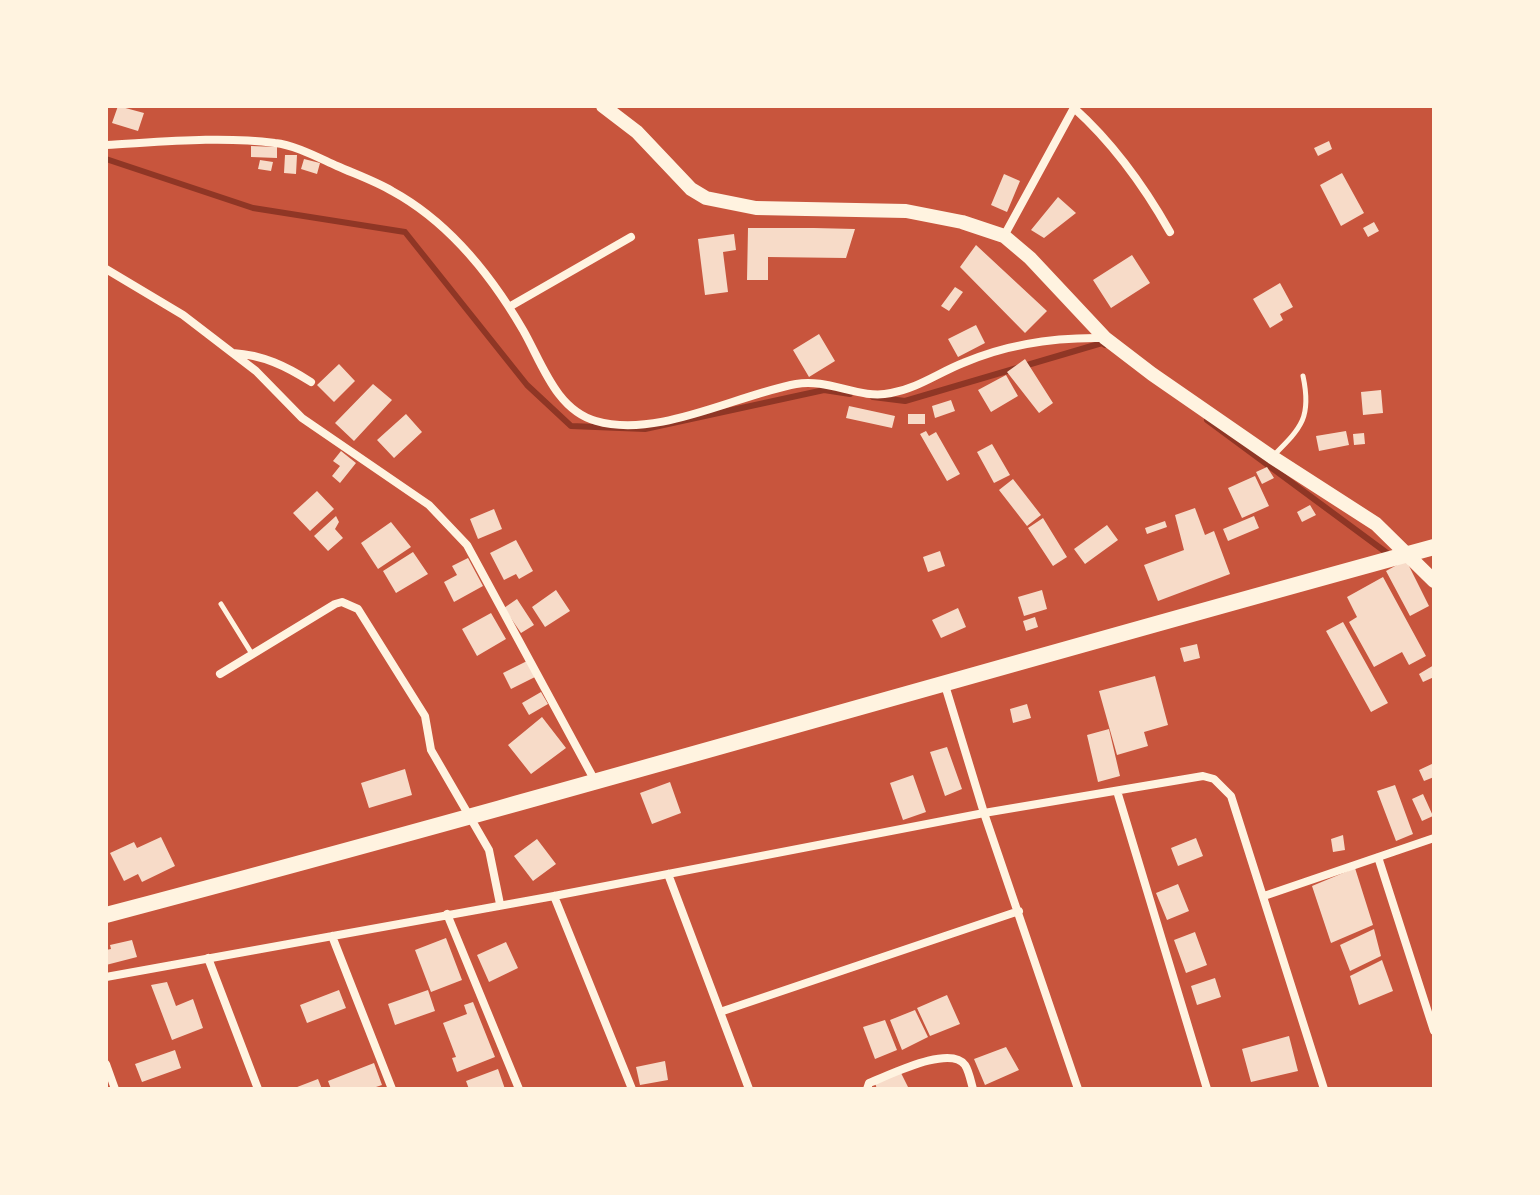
<!DOCTYPE html>
<html>
<head>
<meta charset="utf-8">
<style>
	body { margin:0 }
	#map { position:relative; width:1540px; height:1195px; overflow:hidden; background:#c8553d; font-family:Lato,sans-serif }
	canvas { display:block }
	.frame { position:absolute; inset:0; border:108px solid #fff3e0; pointer-events:none }
</style>
</head>
<body>
<div id="map">
<canvas width="1540" height="1195"></canvas>
<div class="frame"></div>
</div>
<script>
const ctx = document.querySelector('canvas').getContext('2d');
ctx.lineJoin = 'round';
function trace(path, color, width, dash) {
  ctx.strokeStyle = color;
  ctx.lineWidth = width;
  ctx.lineCap = dash ? 'butt' : 'round';
  ctx.setLineDash(dash || []);
  ctx.stroke(path);
}
function fillPath(path, color) {
  ctx.fillStyle = color;
  ctx.fill(path, 'evenodd');
}
trace(new Path2D(`
	M106,159L253,208L405,232L527,385L571,426L645,429L824,390L850,394
	M873,397L905,401L1102,343L1105,345
	M1207,420L1387,553`), '#8f3625', 6);
fillPath(new Path2D(`
	M118,106L144,113L138,131L112,123Z
	M1329,141L1332,149L1318,156L1314,148Z
	M251,146L277,147V158L251,157Z
	M285,155H297L296,174L284,173Z
	M304,159L320,163L317,174L301,169Z
	M260,160L273,162L271,171L258,169Z
	M1342,173L1364,213L1341,226L1320,185Z
	M1004,174L1020,181L1007,212L991,205Z
	M1058,197L1076,213L1044,238L1031,230Z
	M1374,222L1379,231L1368,237L1363,228Z
	M748,228H814L855,229L846,258L768,257V280H747Z
	M734,234L736,250L723,252L728,292L705,295L698,239Z
	M976,245L1047,311L1025,333L960,267Z
	M1132,255L1150,283L1111,308L1093,280Z
	M1280,283L1293,307L1280,314L1283,320L1270,328L1253,299Z
	M955,287L963,292L949,311L941,306Z
	M976,325L985,343L958,357L948,339Z
	M819,334L835,361L809,377L793,350Z
	M1025,359L1053,403L1039,413L1007,372Z
	M339,364L355,381L334,402L317,385Z
	M1006,375L1018,396L991,412L978,390Z
	M373,384L392,400L354,441L335,423Z
	M1381,390L1383,413L1363,415L1361,392Z
	M951,400L955,411L935,418L932,406Z
	M849,406L895,416L892,428L846,418Z
	M406,414L422,432L394,458L377,440Z
	M908,414H925V424H908Z
	M926,431L929,436L936,432L960,474L947,481L920,434Z
	M1346,431L1349,445L1319,451L1316,436Z
	M1364,433L1365,444L1354,445L1353,434Z
	M992,444L1010,475L994,483L977,452Z
	M341,451L356,463L340,483L332,476L340,466L333,461Z
	M1267,467L1274,478L1262,484L1256,472Z
	M1255,476L1269,506L1242,518L1228,488Z
	M1013,479L1041,515L1027,526L999,490Z
	M317,491L334,509L310,531L293,513Z
	M1310,505L1316,515L1302,522L1297,512Z
	M1195,508L1205,535L1214,531L1230,574L1158,601L1144,565L1184,550L1175,515Z
	M494,509L502,529L478,539L470,519Z
	M336,516L339,522L335,529L343,538L328,551L314,536Z
	M1254,516L1259,528L1228,541L1223,529Z
	M1043,518L1067,557L1053,566L1028,528Z
	M1165,521L1167,527L1147,534L1145,528Z
	M391,522L411,547L378,569L361,543Z
	M1107,525L1118,540L1085,564L1074,549Z
	M516,540L533,571L519,579L516,574L504,580L490,553Z
	M940,551L945,566L928,572L923,557Z
	M413,552L428,574L396,593L383,571Z
	M468,558L483,586L454,602L444,582L457,575L452,566Z
	M1406,560L1429,606L1410,616L1386,571Z
	M1383,577L1426,656L1409,665L1402,652L1374,667L1349,622L1357,617L1347,597Z
	M556,590L570,611L545,627L532,607Z
	M1042,590L1047,609L1024,616L1018,597Z
	M517,599L534,625L521,633L504,608Z
	M958,608L966,627L941,638L932,620Z
	M491,613L506,639L477,656L462,629Z
	M1035,617L1038,627L1026,631L1023,621Z
	M1343,622L1388,703L1371,712L1326,631Z
	M1197,644L1200,658L1184,662L1180,648Z
	M527,661L535,677L511,689L503,673Z
	M1434,665V677L1423,682L1419,674Z
	M1155,676L1168,725L1144,732L1148,746L1117,755L1099,691Z
	M541,692L548,704L529,715L522,703Z
	M1027,704L1031,718L1013,723L1010,709Z
	M542,717L566,748L531,774L508,745Z
	M1109,729L1120,776L1098,782L1087,735Z
	M947,747L962,789L945,796L930,752Z
	M1434,763V777L1424,781L1419,770Z
	M405,769L412,795L369,808L361,783Z
	M913,775L926,812L903,820L890,783Z
	M670,782L681,813L652,824L640,793Z
	M1395,785L1413,834L1396,841L1377,791Z
	M1423,794L1433,816L1422,821L1412,799Z
	M1343,835L1345,850L1333,852L1331,839Z
	M161,837L175,866L142,882L138,874L124,881L110,853L134,842L137,848Z
	M1196,838L1203,856L1178,866L1171,848Z
	M537,839L556,864L533,881L514,856Z
	M1355,868L1373,925L1331,943L1312,886Z
	M1178,884L1189,911L1167,920L1156,893Z
	M1374,929L1381,956L1350,971L1340,945Z
	M1195,932L1207,965L1186,973L1174,940Z
	M446,938L462,980L431,992L415,950Z
	M132,940L137,957L106,965V950L111,949L110,945Z
	M506,942L518,968L489,982L477,955Z
	M1382,960L1393,991L1359,1005L1350,976Z
	M1215,978L1221,997L1197,1005L1191,986Z
	M167,982L176,1006L193,999L203,1028L172,1040L151,985Z
	M339,990L346,1008L307,1023L300,1005Z
	M428,990L435,1011L395,1025L388,1004Z
	M947,995L960,1024L930,1036L917,1008Z
	M473,1002L495,1057L457,1072L452,1058L456,1057L443,1023L467,1014L464,1005Z
	M915,1010L928,1037L902,1050L890,1020Z
	M885,1020L897,1050L875,1059L863,1027Z
	M1289,1036L1298,1071L1251,1082L1242,1049Z
	M1006,1047L1019,1070L985,1085L974,1059Z
	M175,1050L181,1068L142,1082L135,1064Z
	M665,1061L668,1080L640,1085L636,1067Z
	M374,1063L382,1085L370,1089H331L328,1081Z
	M498,1069L505,1089H469L466,1081Z
	M901,1073L909,1089H877L875,1083Z
	M318,1079L322,1089H292Z`), '#f7dbc8');
trace(new Path2D(`
	M1273,456C1301,428 1312,418 1303,376
	M221,604L252,654`), '#fff3e0', 5);
trace(new Path2D(`
	M1074,108C1113,143 1144,186 1170,232
	M106,145C161,142 220,136 275,143C295,145 319,158 337,166C355,174 375,181 392,191C449,222 491,275 523,330C542,363 556,410 596,421C657,439 736,395 796,384C829,378 859,400 891,393C918,388 938,373 963,363C1007,344 1057,337 1105,338
	M1004,236L1075,106
	M106,269L183,315L256,371L302,418L429,505L467,545L595,781
	M509,307L631,237
	M233,353C263,355 286,366 311,382
	M220,674L335,604L342,602L358,609L425,716L431,750L489,850L500,904
	M944,682L984,813L1078,1089
	M1117,791L1207,1089
	M1378,857L1434,1031
	M668,874L749,1089
	M554,896L632,1089
	M1264,896L1434,838
	M447,914L519,1089
	M332,936L392,1089
	M208,958L258,1089
	M106,977L554,896L984,813L1203,776L1214,779L1231,796L1324,1089
	M720,1012L1019,911
	M106,1064L115,1089
	M867,1089L869,1083C888,1076 950,1044 965,1065C969,1071 971,1082 973,1089`), '#fff3e0', 8);
trace(new Path2D(`
	M603,106L637,132L691,189L706,198L756,208L906,211L962,222L1004,236L1030,258L1105,338L1152,374L1272,457L1376,524L1434,581`), '#fff3e0', 14);
trace(new Path2D(`
	M106,915C550,798 991,668 1434,547`), '#fff3e0', 16);
</script>
</body>
</html>
